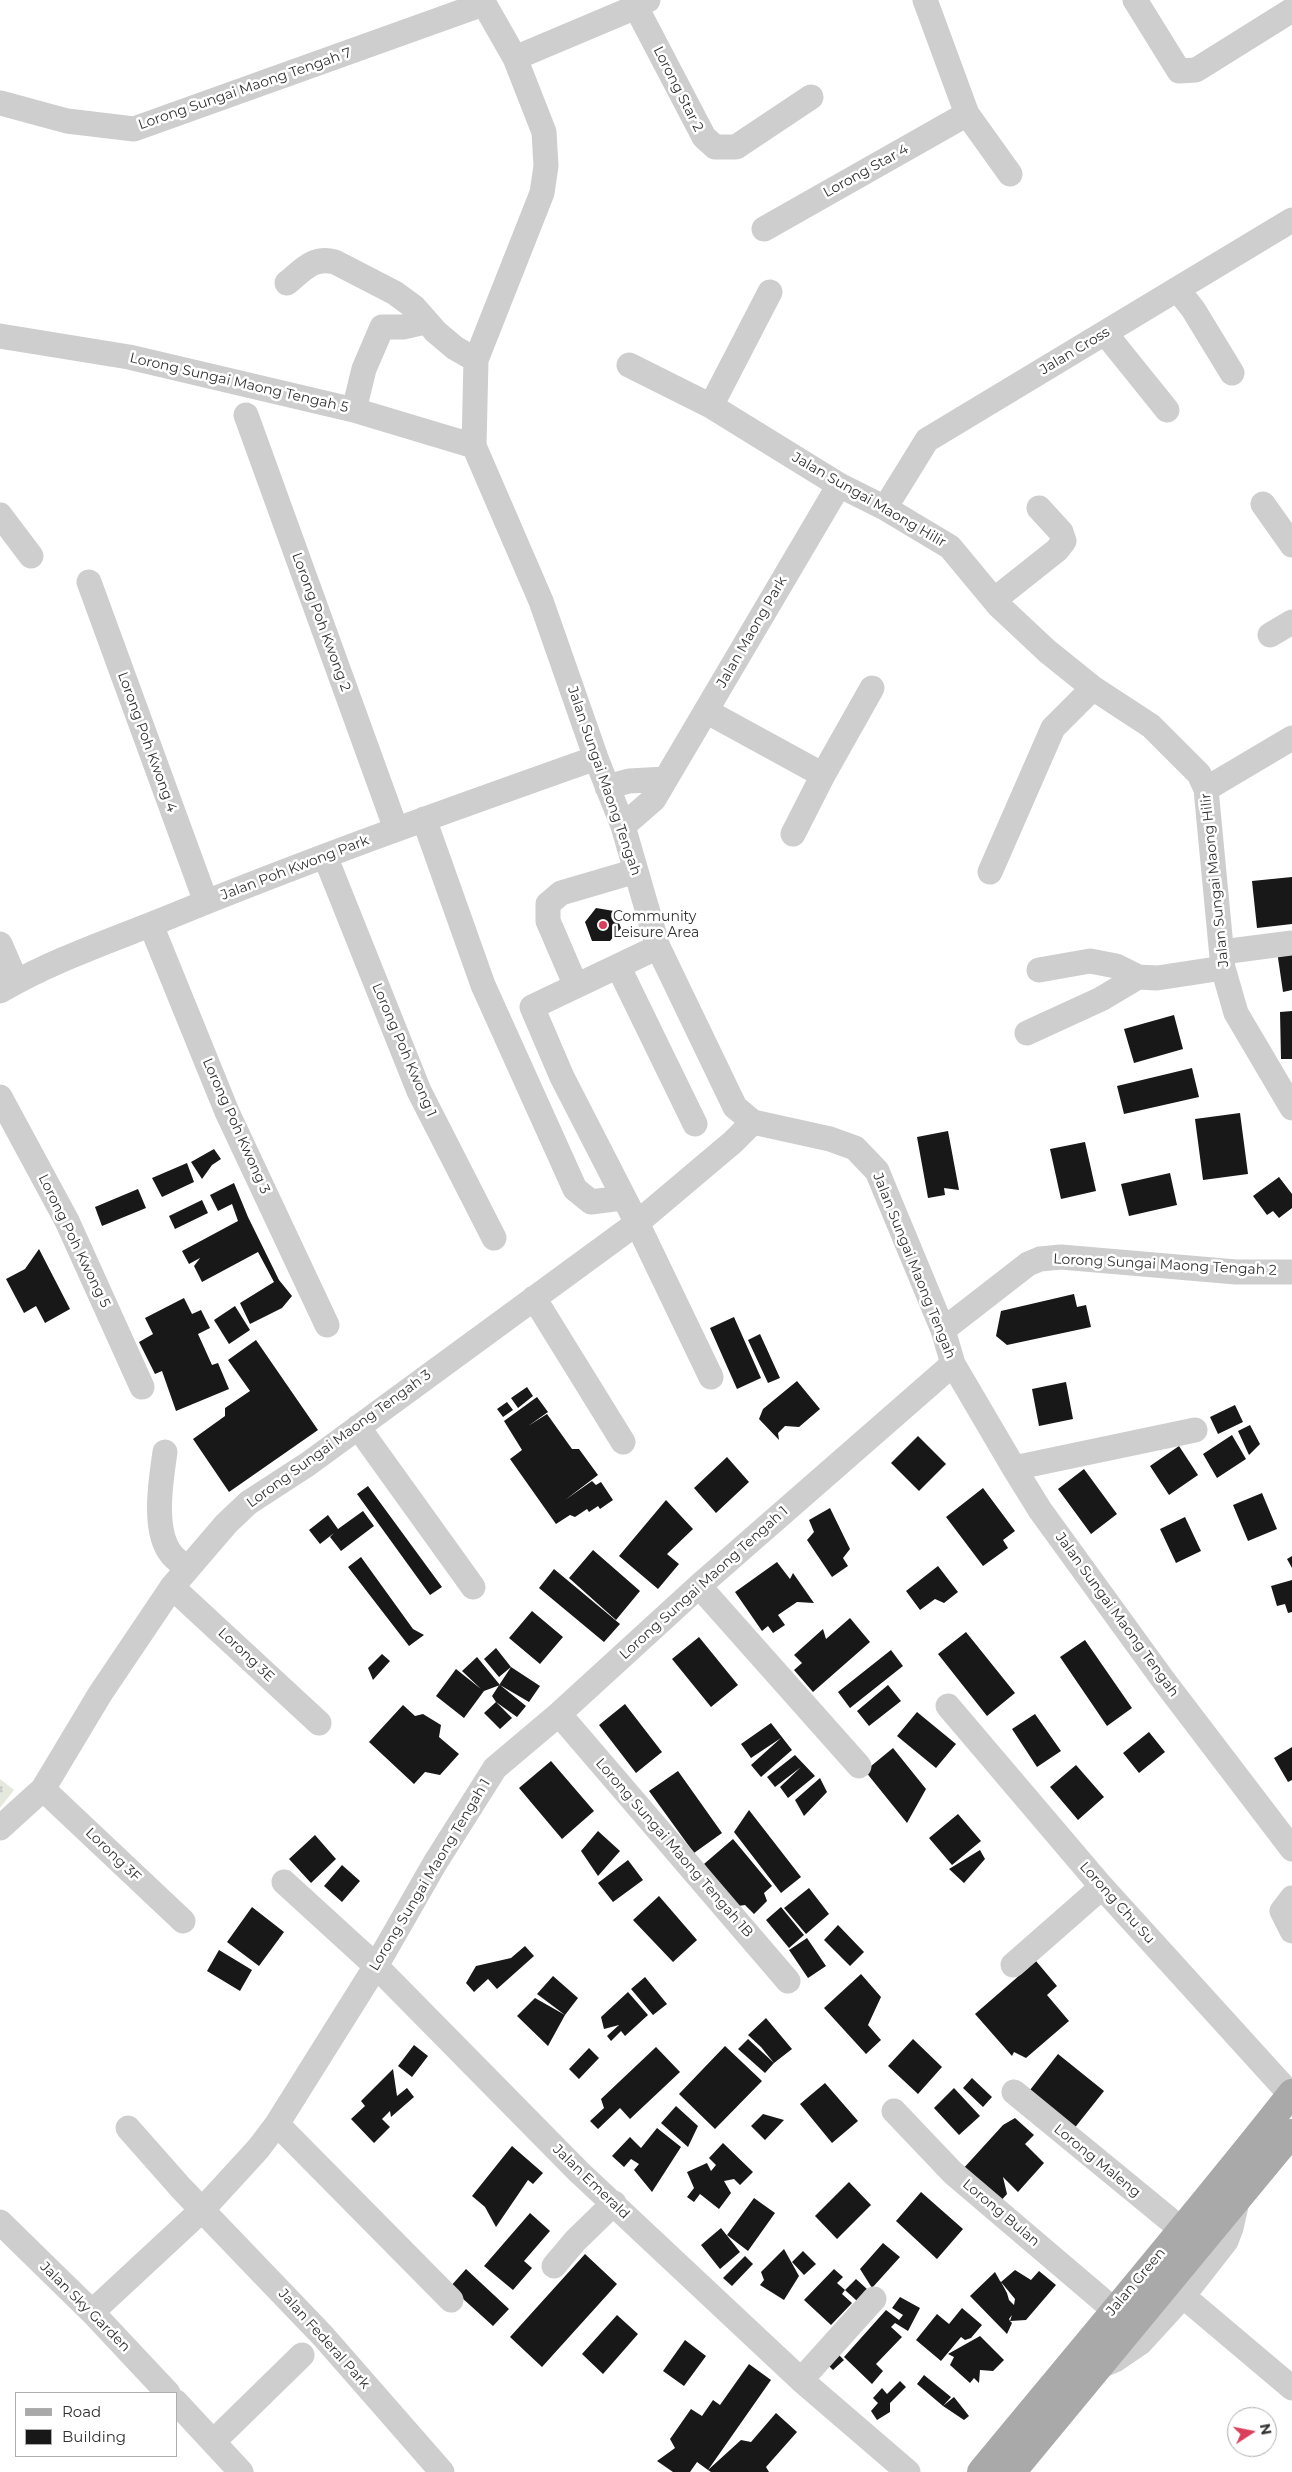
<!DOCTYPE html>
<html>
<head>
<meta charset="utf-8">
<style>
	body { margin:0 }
	#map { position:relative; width:1292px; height:2472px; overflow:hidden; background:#fff; font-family:Montserrat,sans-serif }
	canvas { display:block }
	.legend { position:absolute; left:15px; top:2392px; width:162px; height:65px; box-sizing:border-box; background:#fff; border:1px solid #adadad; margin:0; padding:6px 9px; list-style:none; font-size:15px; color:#313131 }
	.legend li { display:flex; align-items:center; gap:10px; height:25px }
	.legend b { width:25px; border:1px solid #adadad }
	.north { position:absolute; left:1227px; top:2407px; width:50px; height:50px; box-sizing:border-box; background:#fff; border:1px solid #adadad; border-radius:50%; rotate:79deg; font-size:14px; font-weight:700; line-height:20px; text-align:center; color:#313131 }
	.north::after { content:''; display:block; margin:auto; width:18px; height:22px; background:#db3f5b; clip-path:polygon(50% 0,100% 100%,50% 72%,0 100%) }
</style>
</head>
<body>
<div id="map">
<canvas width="1292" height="2472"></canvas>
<ul class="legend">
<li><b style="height:6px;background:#a9a9a9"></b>Road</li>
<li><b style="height:14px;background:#181818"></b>Building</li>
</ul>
<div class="north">N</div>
</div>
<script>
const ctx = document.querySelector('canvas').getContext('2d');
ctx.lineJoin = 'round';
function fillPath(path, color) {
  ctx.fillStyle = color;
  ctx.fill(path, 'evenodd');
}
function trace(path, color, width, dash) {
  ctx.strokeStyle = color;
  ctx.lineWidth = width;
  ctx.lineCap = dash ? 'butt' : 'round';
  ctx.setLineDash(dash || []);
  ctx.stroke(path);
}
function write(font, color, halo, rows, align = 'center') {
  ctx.font = font + ' Montserrat,sans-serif';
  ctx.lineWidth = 5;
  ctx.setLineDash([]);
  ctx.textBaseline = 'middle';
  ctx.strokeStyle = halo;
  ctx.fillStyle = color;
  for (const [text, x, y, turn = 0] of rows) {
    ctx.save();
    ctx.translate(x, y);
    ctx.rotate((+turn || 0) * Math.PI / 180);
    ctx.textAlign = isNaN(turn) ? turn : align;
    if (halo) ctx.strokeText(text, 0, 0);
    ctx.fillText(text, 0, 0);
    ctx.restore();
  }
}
fillPath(new Path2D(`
	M0,1779L14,1790L0,1808Z`), '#e5e9dd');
fillPath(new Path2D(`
	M1292,877V924L1257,928L1252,881Z
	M596,908L614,911L621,928L610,941H592L585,922Z
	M1292,949V990L1283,992L1277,951Z
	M1292,1011V1059H1281L1280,1012Z
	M1174,1015L1183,1049L1134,1063L1124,1029Z
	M1192,1068L1199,1097L1124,1114L1117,1086Z
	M1240,1113L1248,1174L1203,1180L1195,1119Z
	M948,1131L959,1190L944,1188L945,1195L928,1198L917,1137Z
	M1085,1142L1096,1191L1061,1199L1050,1149Z
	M214,1149L221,1159L212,1165L202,1179L191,1162Z
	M187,1163L194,1182L162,1197L152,1178Z
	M1170,1173L1177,1205L1129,1216L1121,1184Z
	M1279,1177L1292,1194V1208L1279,1218L1273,1211L1267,1215L1253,1196Z
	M234,1183L248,1217L279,1280L292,1296L282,1308L250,1324L240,1303L274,1282L258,1252L202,1282L194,1266L200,1258L189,1264L182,1251L238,1221L232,1204L218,1211L210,1195Z
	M138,1189L146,1208L102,1226L95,1207Z
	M202,1200L208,1213L175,1229L169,1216Z
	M39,1249L70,1309L45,1323L36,1306L24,1313L6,1279L25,1269Z
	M1074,1294L1077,1307L1086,1305L1091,1327L1007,1345L996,1336L1001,1311Z
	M184,1298L192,1314L201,1310L210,1328L198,1334L212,1365L218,1363L229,1389L176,1411L162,1371L155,1374L139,1342L153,1334L145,1318Z
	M235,1306L250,1330L229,1344L214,1320Z
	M734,1317L761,1378L737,1389L710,1328Z
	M760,1334L780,1378L768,1383L748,1340Z
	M256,1340L318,1430L229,1492L193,1439L225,1416V1408L250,1391L228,1360Z
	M797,1381L820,1409L799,1427L785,1426L778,1433L779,1440L759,1419L763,1409Z
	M1066,1382L1073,1419L1039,1426L1032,1389Z
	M527,1387L533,1396L518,1408L511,1398Z
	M537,1397L548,1412L528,1426L547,1414L572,1449H579L598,1475L565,1500L592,1481L596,1485L601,1482L613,1500L600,1509L598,1506L589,1512L587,1509L575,1517L570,1515L556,1524L510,1459L522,1450L504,1421Z
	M507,1402L513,1410L503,1417L497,1409Z
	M1235,1405L1243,1422L1218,1434L1210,1417Z
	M1250,1425L1260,1444L1249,1455L1238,1431Z
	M1232,1435L1246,1459L1217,1478L1203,1454Z
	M918,1436L946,1464L919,1491L891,1463Z
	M1179,1446L1198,1475L1169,1495L1150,1466Z
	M727,1457L749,1482L716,1513L694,1488Z
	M1084,1469L1117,1514L1091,1534L1058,1489Z
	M368,1486L442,1587L430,1595L357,1494Z
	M983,1488L1015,1531L1003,1540L1008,1548L983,1566L946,1517Z
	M1262,1493L1277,1529L1248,1541L1233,1505Z
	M666,1500L693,1529L667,1554L679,1564L658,1589L619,1556Z
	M830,1508L850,1549L843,1558L848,1566L832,1577L807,1540L814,1532L809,1520Z
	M363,1511L374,1526L341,1551L330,1537L334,1533L320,1544L309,1530L328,1515L338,1529Z
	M1185,1517L1201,1551L1176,1563L1160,1529Z
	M593,1550L640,1591L616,1620L569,1578Z
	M1292,1556V1568L1287,1559Z
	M361,1557L413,1629L424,1635L409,1646L348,1567Z
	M777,1562L790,1579L793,1573L814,1603L797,1602L778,1615L785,1625L773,1633L768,1626L762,1631L735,1592Z
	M938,1566L958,1592L944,1603L935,1599L920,1610L906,1591Z
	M554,1569L620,1624L604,1642L539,1588Z
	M1292,1580V1612L1288,1613L1285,1604L1277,1606L1271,1586Z
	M532,1611L563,1637L540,1664L509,1638Z
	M850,1618L870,1642L813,1692L794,1670L802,1663L794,1655L823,1629L826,1639Z
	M966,1632L1015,1693L987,1716L938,1654Z
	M699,1637L738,1685L711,1707L672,1659Z
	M1085,1640L1132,1708L1107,1726L1060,1657Z
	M496,1648L511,1667L499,1677L484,1659Z
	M891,1650L903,1666L850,1708L838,1692Z
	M382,1654L390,1661L373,1680L368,1668Z
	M477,1657L500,1685L484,1691L464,1718L436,1696L456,1669L481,1689L462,1671Z
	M511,1667L540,1686L529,1702L500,1685L526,1706L517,1717L496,1702L512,1718L500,1729L484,1713L496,1702L492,1696Z
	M888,1685L901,1701L869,1726L857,1711Z
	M625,1704L662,1752L636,1773L599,1725Z
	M403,1705L415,1716L423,1714L441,1725L439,1737L459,1754L440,1775L425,1772L414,1784L369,1742Z
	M917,1712L956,1744L936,1768L897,1736Z
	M1035,1714L1061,1751L1037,1767L1012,1729Z
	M771,1723L792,1750L761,1777L751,1765L781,1738L751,1758L741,1744Z
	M1149,1732L1165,1752L1139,1773L1123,1753Z
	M1292,1747V1780L1288,1782L1274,1758Z
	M893,1748L926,1789L907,1823L865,1771Z
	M795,1755L815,1776L788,1798L780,1787L801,1767L775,1787L767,1777Z
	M551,1761L594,1811L562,1839L519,1788Z
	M1076,1765L1104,1797L1078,1820L1050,1787Z
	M678,1771L722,1833L694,1853L649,1791Z
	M820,1778L827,1792L804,1816L795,1800Z
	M749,1810L801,1877L781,1893L734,1832Z
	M958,1814L981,1841L952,1865L929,1838Z
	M598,1831L620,1851L598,1876L581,1851Z
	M315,1835L336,1859L311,1883L289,1859Z
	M733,1839L772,1886L764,1893L767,1901L754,1914L745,1905L738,1906L704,1864Z
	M980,1850L985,1859L964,1883L949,1869Z
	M628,1860L643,1880L613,1902L598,1883Z
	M342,1865L360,1881L342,1902L324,1886Z
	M809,1888L829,1914L806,1934L784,1908Z
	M659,1896L697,1940L673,1962L633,1920Z
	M252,1907L284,1932L259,1966L227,1942Z
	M781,1907L804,1935L789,1948L766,1920Z
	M838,1925L864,1952L850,1966L824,1940Z
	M807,1938L826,1966L808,1978L789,1950Z
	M525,1946L534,1956L497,1989L488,1979L474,1992L466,1983L476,1966L511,1958Z
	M219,1950L252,1970L240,1991L207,1971Z
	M1036,1961L1057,1986L1047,1995L1069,2021L1026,2058L1014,2052L1012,2056L975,2014Z
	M861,1974L881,1997L868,2025L881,2040L866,2054L824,2008Z
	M553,1976L578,1998L565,2015L537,1994Z
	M645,1977L667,2004L653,2015L631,1989Z
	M628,1992L648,2015L625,2036L621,2031L611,2041L607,2036L619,2025L604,2029L601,2017Z
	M535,1998L565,2015L548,2046L517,2016Z
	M766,2018L792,2049L774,2063L761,2047L748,2035Z
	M748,2039L774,2063L765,2073L738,2049Z
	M913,2039L942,2067L918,2094L888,2066Z
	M414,2045L428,2056L412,2077L398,2066Z
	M725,2046L762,2081L715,2129L679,2094Z
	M656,2047L680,2072L630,2119L620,2108L598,2129L590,2121L604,2108L601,2099Z
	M589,2048L599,2058L579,2079L569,2069Z
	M1058,2054L1104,2091L1073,2130L1023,2099Z
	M393,2069L397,2096L407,2088L414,2097L391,2117L390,2111L382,2119L390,2127L374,2143L351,2119L365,2106L361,2101Z
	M972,2078L992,2097L983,2107L963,2088Z
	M825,2083L858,2121L832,2143L800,2104Z
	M954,2088L980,2116L959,2135L934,2108Z
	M676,2106L698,2126L688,2147L661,2123Z
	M763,2114L784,2120L765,2140L751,2126Z
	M1015,2118L1034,2135L1025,2144L1044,2163L1018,2192L1003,2177L1007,2194L998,2204L962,2170L1003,2125Z
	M657,2128L681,2147L652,2192L634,2170L639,2164L631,2159L624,2167L612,2156L630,2137L641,2148Z
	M723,2143L753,2172L740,2185L734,2179L724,2181L731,2193L719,2209L700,2194L694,2202L687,2197L694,2188L687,2172L707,2163L711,2171L716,2165L709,2158Z
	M512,2146L543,2173L533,2184L528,2180L496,2227L485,2207L472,2196Z
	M849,2182L871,2205L837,2239L815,2216Z
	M921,2192L963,2229L937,2259L896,2221Z
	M754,2198L775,2213L748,2251L727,2235Z
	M530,2213L550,2231L524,2261L532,2268L513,2290L484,2266Z
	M721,2228L740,2252L720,2269L701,2245Z
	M883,2243L900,2257L872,2288L860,2269Z
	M784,2249L799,2276L784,2300L760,2285L764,2280L761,2272Z
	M803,2251L816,2264L804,2275L792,2262Z
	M585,2254L617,2284L542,2367L510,2337Z
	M745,2256L753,2264L732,2286L723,2278Z
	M466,2269L509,2309L493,2326L450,2287Z
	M834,2269L843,2277L837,2283L845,2290L856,2279L867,2289L857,2301L845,2290L842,2294L852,2303L831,2325L804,2300Z
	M1015,2270L1031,2280L1039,2271L1056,2285L1026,2320L1010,2321L1012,2315L1009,2319L1010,2321L1012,2323L1007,2334L970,2296L995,2272L1000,2281L1001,2282L1007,2293L1009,2300L1014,2305L1015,2299L1001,2282Z
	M900,2297L920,2308L908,2331L895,2323L891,2327L902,2337L876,2364L883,2371L872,2384L844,2357L886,2310L899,2320L903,2315L892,2308Z
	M962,2308L982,2325L971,2338L965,2340L961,2337L941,2361L916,2340L937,2314L949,2324Z
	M617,2315L638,2334L603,2374L582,2354Z
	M980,2336L1004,2360L993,2371L980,2370L979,2383L974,2378L970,2383L950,2365L954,2357L948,2354Z
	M685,2340L706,2356L684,2386L663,2371Z
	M835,2351L844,2360L833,2370L824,2361Z
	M749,2364L771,2380L708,2470L741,2440L751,2442L776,2413L797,2432L766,2467L769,2472H711L708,2470L697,2462L690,2472H673L657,2461L675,2448L670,2439L691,2409L702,2416L713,2400L720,2405Z
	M924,2375L951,2397L943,2406L917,2384Z
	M900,2381L906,2387L890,2403V2412L877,2420L871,2411L878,2403L873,2398L882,2388L887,2394Z
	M954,2397L969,2416L964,2420L943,2406Z`), '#181818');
trace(new Path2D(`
	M0,1787L3,1789L0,1792`), '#c8c8c8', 3, [2.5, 2.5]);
trace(new Path2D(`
	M482,0L515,58L544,132L546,166L542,193L476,360L474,446L541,601L596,758L623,826L658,947L735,1107L753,1122L830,1139L855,1148L877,1171L943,1330L953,1364L1014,1468L1040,1510L1164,1681L1292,1849
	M925,0L967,114L1010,174
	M1135,0L1179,71L1196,70L1292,10
	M636,7L704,137L715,147H736L811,97
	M515,58L636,7L648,0
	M1,103L67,121L134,129L483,4
	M764,229L967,114
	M287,283C303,270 313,256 335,262L395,293L414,307L436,332L455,348L476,360
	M1177,289L1193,309L1232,373
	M1105,333L1167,410
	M0,336L129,357L354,410L474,446
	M629,365L711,406L839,485L885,508L950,547L999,606L1047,651L1093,688L1151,726L1199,774L1206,789L1223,968L1236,1013L1292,1108
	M711,406L770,292
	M354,410L364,369L382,327H403L425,322
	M246,415L396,829
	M1263,504L1292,545
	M885,508L927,440L1292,220
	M0,515L31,556
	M89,582L206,902
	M994,600L1057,550L1064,541L1061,532L1039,508
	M1270,635L1292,622
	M706,711L823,775
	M607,787L629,781L665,779
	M1206,789L1292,738
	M424,819L483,985L575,1189L591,1202L622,1198
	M623,826L654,799L839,485
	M793,834L823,775L872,688
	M325,856L419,1091L494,1238
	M990,872L1053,728L1093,688
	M151,925L227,1112L327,1325
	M0,944L16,981
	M658,947L532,1007L562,1077L637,1223L711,1377
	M1222,952L1292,943
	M618,966L695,1124
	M1039,970L1090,961L1116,966L1138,977L1157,978L1223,968
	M576,986L548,921V904L561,893L636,871
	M0,991C53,960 110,941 167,918C308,860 452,809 596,758
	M1027,1033L1101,999L1138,977
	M0,1097L67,1221L142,1387
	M534,1298L623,1442
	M943,1330L1028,1264L1040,1259L1061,1257L1236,1272H1292
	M358,1427L473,1587
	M165,1452C161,1480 152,1532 172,1555C176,1560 183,1564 187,1568
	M1014,1468L1195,1430
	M699,1586L859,1766
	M172,1587L319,1723
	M948,1706L1102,1887L1291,2095
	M559,1714L788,1981
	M43,1789L183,1921
	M0,1828L43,1789L100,1694L172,1587L226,1524L248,1503L308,1464L637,1223L733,1142L753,1122
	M284,1882L376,1966L579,2172L801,2380L908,2472
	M1292,1898L1282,1911L1292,1931
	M1013,1965L1102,1887
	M1014,2092L1181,2229
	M894,2111L953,2173L1114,2310
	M277,2124L451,2300
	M128,2128L181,2188L323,2336L442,2472
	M0,2222L92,2312L168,2393
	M554,2266L575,2241L614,2203
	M1173,2285L1183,2296L1292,2388
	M92,2312L203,2209L258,2149L277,2124L376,1966L435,1863L495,1768L559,1714L699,1586L953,1364
	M1098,2367L1115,2360L1140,2343L1183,2296L1226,2241L1231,2228L1238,2197
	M801,2380L874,2299
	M176,2402L241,2472
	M214,2441L302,2355`), '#cecece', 25);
trace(new Path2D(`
	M981,2472C1085,2346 1191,2221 1292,2093
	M1012,2472L1292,2133`), '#a9a9a9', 28);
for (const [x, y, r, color] of [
	[603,925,5,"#db3f5b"]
]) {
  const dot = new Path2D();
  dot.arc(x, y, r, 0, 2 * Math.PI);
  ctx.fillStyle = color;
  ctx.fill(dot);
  trace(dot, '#fff', 2);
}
write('14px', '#313131', '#fff', [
	["Lorong Sungai Maong Tengah 7",245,89,-19],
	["Lorong Star 2",678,89,63],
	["Lorong Star 4",866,171,-29],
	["Jalan Cross",1075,351,-31],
	["Lorong Sungai Maong Tengah 5",239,383,13],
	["Jalan Sungai Maong Hilir",869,500,30],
	["Lorong Poh Kwong 2",321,622,70],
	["Jalan Maong Park",752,632,-60],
	["Lorong Poh Kwong 4",147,742,70],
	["Jalan Sungai Maong Tengah",604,781,71],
	["Jalan Poh Kwong Park",295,868,-21],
	["Jalan Sungai Maong Hilir",1215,880,-96],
	["Lorong Poh Kwong 1",404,1050,67],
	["Lorong Poh Kwong 3",236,1126,66],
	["Lorong Poh Kwong 5",74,1241,64],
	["Lorong Sungai Maong Tengah 2",1165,1265,3],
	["Jalan Sungai Maong Tengah",914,1266,68],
	["Lorong Sungai Maong Tengah 3",339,1439,-36],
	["Lorong Sungai Maong Tengah 1",704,1583,-42],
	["Jalan Sungai Maong Tengah",1117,1615,54],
	["Lorong 3E",246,1655,43],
	["Lorong Sungai Maong Tengah 1B",674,1848,49],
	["Lorong 3F",113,1855,44],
	["Lorong Sungai Maong Tengah 1",430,1875,-59],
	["Lorong Chu Su",1117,1903,48],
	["Lorong Maleng",1097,2161,39],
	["Jalan Emerald",591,2182,44],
	["Lorong Bulan",1001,2213,40],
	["Jalan Green",1136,2282,-50],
	["Jalan Sky Garden",85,2307,45],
	["Jalan Federal Park",324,2339,48]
]);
write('14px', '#313131', '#fff', [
	["Community",613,917],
	["Leisure Area",613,933]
], 'left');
</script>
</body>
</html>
